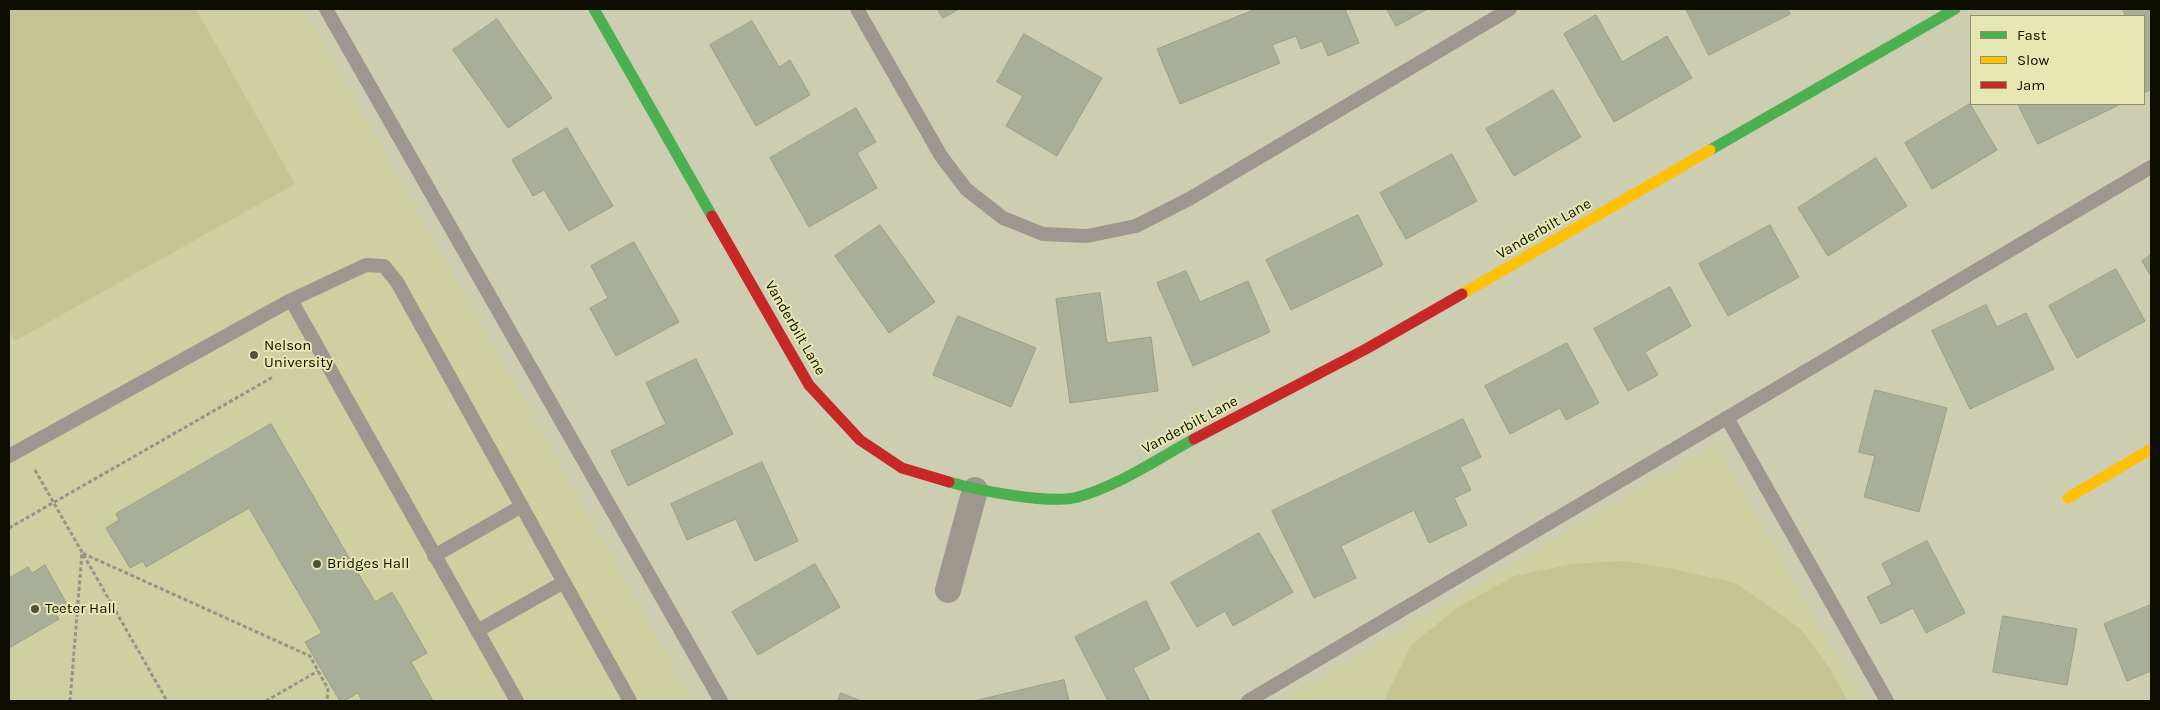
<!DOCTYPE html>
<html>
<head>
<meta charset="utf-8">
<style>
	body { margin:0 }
	#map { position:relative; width:2160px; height:710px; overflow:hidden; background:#cdceb1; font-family:Karla,sans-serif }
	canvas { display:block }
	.frame { position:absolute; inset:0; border:10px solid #0e0e00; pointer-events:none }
	.legend { position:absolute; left:1970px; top:15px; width:175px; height:90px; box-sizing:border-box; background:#e6e7b2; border:1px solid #90906b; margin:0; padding:6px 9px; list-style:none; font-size:15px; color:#0e0e00 }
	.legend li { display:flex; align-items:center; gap:10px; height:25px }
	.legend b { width:25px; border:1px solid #90906b }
</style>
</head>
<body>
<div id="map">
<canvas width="2160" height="710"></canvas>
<div class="frame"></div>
<ul class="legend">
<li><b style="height:6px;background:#4caf50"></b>Fast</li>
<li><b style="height:6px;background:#ffc107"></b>Slow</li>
<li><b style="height:6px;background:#c62828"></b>Jam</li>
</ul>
</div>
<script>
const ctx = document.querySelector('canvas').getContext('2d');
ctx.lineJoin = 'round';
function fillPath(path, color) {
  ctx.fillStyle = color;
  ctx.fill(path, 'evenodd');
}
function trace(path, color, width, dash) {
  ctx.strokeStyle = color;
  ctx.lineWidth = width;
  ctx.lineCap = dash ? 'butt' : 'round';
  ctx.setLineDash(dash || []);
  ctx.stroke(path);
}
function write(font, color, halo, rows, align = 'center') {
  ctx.font = font + ' Karla,sans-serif';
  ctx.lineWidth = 4;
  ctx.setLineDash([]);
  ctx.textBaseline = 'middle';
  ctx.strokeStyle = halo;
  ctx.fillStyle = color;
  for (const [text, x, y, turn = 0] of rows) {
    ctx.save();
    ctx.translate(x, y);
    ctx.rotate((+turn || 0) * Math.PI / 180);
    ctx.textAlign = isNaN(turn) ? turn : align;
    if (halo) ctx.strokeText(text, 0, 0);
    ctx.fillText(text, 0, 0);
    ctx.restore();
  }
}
fillPath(new Path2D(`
	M9,9H304L693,701H9Z
	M1716,444L1862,701H1281Z`), '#cfd0a2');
fillPath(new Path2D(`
	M9,9H196L295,184L15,341L9,331Z
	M1624,561L1668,568L1736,583L1801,629L1830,669L1848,701H1384L1411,645L1457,608L1514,576L1573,564Z`), '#c4c593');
const building = new Path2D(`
	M938,9H959L943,18Z
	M1250,9H1345L1359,43L1328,56L1322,41L1301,49L1296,36L1272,45L1280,63L1180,104L1157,49L1251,11Z
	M1387,9H1425L1426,10L1396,26Z
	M1686,9H1788L1790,14L1709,55Z
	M2123,9H2151V89L2144,93V16H2126Z
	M1596,15L1622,62L1667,36L1692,78L1614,122L1564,34Z
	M497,19L552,98L508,128L453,50Z
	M752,21L779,67L790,60L810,95L756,126L710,45Z
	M1024,34L1102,78L1057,156L1006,126L1023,96L997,82Z
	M1553,90L1581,137L1514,176L1486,129Z
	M1970,104L1997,150L1932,189L1905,143Z
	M2018,104H2121L2038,144Z
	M856,108L876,142L857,153L877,188L809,227L770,158Z
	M567,128L613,206L569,231L544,190L533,196L512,160Z
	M1452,154L1477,201L1406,239L1380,193Z
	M1876,158L1907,206L1828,256L1798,208Z
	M1358,215L1383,265L1291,310L1266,260Z
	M880,225L935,302L889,333L835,256Z
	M1770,225L1799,277L1728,316L1699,264Z
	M634,242L679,322L616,356L590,308L608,298L591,266Z
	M2151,255V276L2142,261Z
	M2116,269L2145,321L2077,358L2049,306Z
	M1186,271L1200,302L1248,281L1270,332L1193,366L1157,283Z
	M1670,287L1691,326L1645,352L1658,375L1628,391L1594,329Z
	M1100,293L1107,343L1151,337L1158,391L1070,403L1056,299Z
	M1986,305L1997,327L2026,313L2054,369L1970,409L1932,331Z
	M958,316L1036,348L1011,407L933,375Z
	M1567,343L1599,403L1566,420L1560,408L1510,434L1485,386Z
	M696,359L733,434L628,486L611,451L666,424L646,383Z
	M1875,390L1947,408L1919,512L1864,497L1875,456L1859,452Z
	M1463,419L1481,457L1460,467L1471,490L1454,498L1467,525L1429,543L1414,510L1341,546L1356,578L1314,598L1272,511Z
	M271,424L375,602L392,592L427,653L411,662L433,701H362L358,693L344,701H340L305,642L322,633L249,508L146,567L143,561L130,568L106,528L119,520L116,514Z
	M762,462L798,541L755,561L736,519L687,540L671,504Z
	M1259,533L1293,592L1233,626L1225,611L1197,627L1171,583Z
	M1927,541L1965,613L1926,633L1913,608L1881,624L1867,597L1892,584L1882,564Z
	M815,564L840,607L758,655L732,612Z
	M45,565L68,606L55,613L59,619L9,648V578L28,567L32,573Z
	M1146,601L1170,649L1133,668L1150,701H1108L1075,637Z
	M2151,605V671L2127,681L2104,624Z
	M2003,616L2077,629L2067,685L1993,672Z
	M1064,680L1069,701H974Z
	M841,693L861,701H838Z`);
fillPath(building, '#a9ae98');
trace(building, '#9a9e88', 1);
trace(new Path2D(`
	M35,470L167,701
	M9,528L273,377
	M70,701L82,553L310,656L328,689L327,701
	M266,701L318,671`), '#979386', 3, [4, 2.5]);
trace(new Path2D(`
	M326,9L721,701
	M857,9L941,156L966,189L1003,218L1043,234L1087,236L1136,226L1189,199L1510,9
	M291,300L366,265L384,266L397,282L630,701
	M1727,418L1887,701
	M9,456L291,300L517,701
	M434,556L522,506
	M477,631L564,582
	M1248,701L2151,167`), '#9d978f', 14);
trace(new Path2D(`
	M948,590L975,490`), '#9d978f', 26);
trace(new Path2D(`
	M594,9L712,216
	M1710,150L1955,9
	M949,482C977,490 1050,505 1078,497C1118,486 1157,459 1194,439`), '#4caf50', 11);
trace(new Path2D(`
	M1462,294L1710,150
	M2068,498L2151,449`), '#ffc107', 11);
trace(new Path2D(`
	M712,216L809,385L860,440L902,468L949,482
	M1194,439L1366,349L1462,294`), '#c62828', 11);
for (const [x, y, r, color] of [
	[254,355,5,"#51513e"],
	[317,564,5,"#51513e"],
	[35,609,5,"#51513e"]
]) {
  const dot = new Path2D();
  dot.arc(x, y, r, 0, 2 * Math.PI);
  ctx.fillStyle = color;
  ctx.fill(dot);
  trace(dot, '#e6e7b2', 2);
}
write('15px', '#0e0e00', '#e6e7b2', [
	["Vanderbilt Lane",1544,229,-30],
	["Vanderbilt Lane",795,328,60],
	["Vanderbilt Lane",1190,425,-28]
]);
write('15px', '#0e0e00', '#e6e7b2', [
	["Nelson",264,346],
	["University",264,363],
	["Bridges Hall",327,564],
	["Teeter Hall",45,609]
], 'left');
</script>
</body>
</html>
